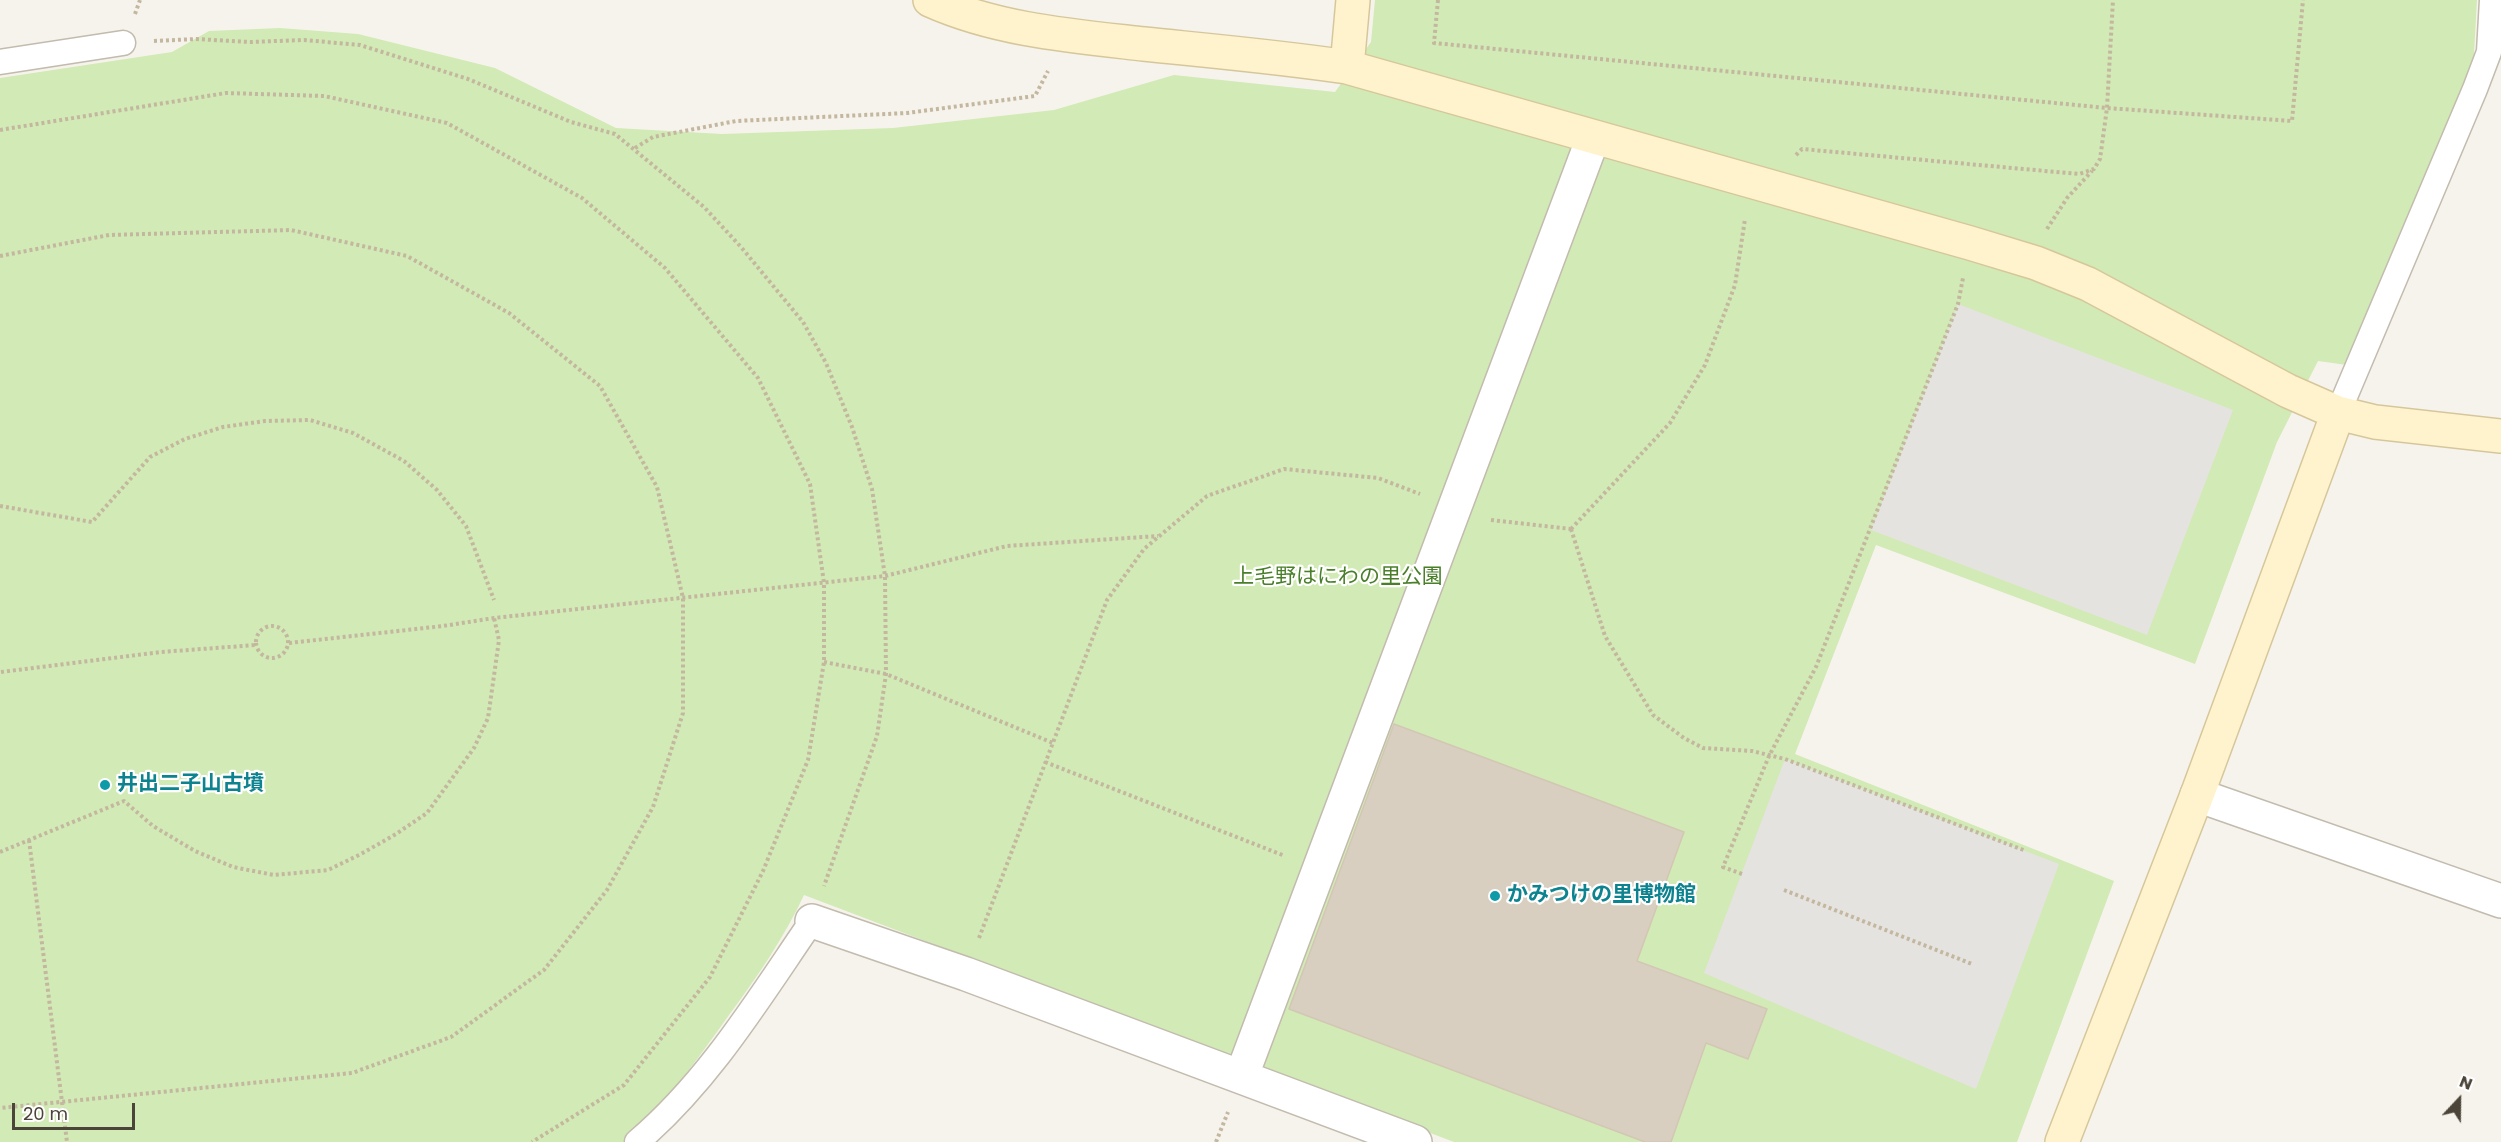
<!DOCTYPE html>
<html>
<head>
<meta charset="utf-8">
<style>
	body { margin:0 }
	#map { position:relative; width:2501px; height:1142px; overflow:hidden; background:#f6f3ec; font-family:Poppins,sans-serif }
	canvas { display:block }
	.north { position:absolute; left:2429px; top:1070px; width:60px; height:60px; -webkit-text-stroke:4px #fff; paint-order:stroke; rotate:22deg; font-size:16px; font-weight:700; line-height:24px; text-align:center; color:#4b4439 }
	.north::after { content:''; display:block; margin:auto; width:21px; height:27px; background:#4b4439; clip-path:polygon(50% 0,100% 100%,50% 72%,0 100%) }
	.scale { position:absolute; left:12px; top:1103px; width:123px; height:27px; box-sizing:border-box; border:3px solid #4b4439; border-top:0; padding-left:8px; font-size:18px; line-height:21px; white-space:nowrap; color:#4b4439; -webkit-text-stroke:4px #fff; paint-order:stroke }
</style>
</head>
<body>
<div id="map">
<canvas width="2501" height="1142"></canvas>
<div class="north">N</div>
<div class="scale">20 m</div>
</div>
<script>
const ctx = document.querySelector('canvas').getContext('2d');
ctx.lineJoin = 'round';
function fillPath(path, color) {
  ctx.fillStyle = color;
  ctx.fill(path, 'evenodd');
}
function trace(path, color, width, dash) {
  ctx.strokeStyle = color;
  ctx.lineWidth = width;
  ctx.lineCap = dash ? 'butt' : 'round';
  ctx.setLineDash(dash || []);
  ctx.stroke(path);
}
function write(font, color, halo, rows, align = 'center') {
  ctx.font = font + ' Poppins,"Noto Sans JP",sans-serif';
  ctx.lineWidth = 4.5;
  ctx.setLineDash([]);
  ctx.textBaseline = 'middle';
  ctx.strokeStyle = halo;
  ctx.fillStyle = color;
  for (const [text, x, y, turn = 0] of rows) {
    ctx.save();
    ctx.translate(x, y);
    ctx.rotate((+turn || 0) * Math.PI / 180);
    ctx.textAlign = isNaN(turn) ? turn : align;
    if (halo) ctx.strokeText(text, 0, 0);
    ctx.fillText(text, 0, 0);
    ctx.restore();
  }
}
fillPath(new Path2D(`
	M1375,0H2477L2473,72L2347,365L2318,361L2277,442L2195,664L1876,545L1795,754L2114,881L2017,1142H1454L804,895C784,938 757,977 729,1015C697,1060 664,1106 623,1142H0V78L172,52L209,31L280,28L358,34L495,68L616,128L722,134L893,128L1054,110L1174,75L1335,92L1371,42Z`), '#d2eab5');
fillPath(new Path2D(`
	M1958,304L2233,410L2147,635L1871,530Z
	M1785,759L2059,864L1976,1089L1704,973Z`), '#e5e3e0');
const building = new Path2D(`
	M1394,724L1684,832L1637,961L1767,1009L1748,1059L1706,1043L1671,1142H1645L1289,1009Z`);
fillPath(building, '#d8cfc1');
trace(building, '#d3c7b4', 1.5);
const lane = new Path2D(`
	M0,62L123,43
	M2338,413L2475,89L2489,52L2492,0
	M637,1142C709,1081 759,998 812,921`);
const street = new Path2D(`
	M2197,795L2501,901
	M812,921L966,974L1415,1142
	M1242,1075L1593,138`);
const secondary = new Path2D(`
	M930,0C997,30 1072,36 1144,44C1212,51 1280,57 1347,67L1970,243L2036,263L2088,284L2288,391L2338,413L2375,422L2501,436
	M1347,67L1353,0
	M2062,1142L2197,795L2338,413`);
trace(lane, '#c2bbae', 27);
trace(street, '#c2bbae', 36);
trace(secondary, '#d6c79b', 36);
trace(new Path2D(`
	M1438,0L1434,43L2107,108L2292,121L2303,0
	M135,14L140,0
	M154,41L196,39L250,42L304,40L360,45L468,79L571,122L615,134L704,207L741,247L803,322L826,363L852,427L872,489L885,576L886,674L877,736L824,886
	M0,130L226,93L324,96L447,123L582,198L665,268L758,378L810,484L824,583V662L808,760L763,871L710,977L624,1085L532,1142
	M635,148L653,137L736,121L907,113L1035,96L1048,71
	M1796,155L1802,149L2079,174L2094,169L2100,159L2107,108L2113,0
	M2047,229L2067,198L2092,171
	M0,256L109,235L291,230L407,256L509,313L600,386L657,487L683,598V713L653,807L607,890L544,970L451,1037L352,1073L0,1108
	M0,506L92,522L150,457L185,439L223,427L265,421L310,420L353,433L404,461L437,490L466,526L494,600
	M1491,520L1571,529
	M1571,529L1605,636L1653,715L1684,738L1703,748L1752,751L1785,759L2026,851
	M1571,529L1670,423L1705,365L1735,285L1745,219
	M256 642a16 16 0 1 1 32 0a16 16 0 1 1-32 0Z
	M289,643L443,626L494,618L885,576L1007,546L1158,536
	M824,662L886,674L1053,743
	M1,672L161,652L256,645
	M1045,762L1285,856
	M29,840L67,1142
	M0,852L124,801L153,826L195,851L233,867L274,875L328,870L361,854L396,834L427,813L474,748L488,718L499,640L494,618
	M1742,874L1723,867L1769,756L1816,667L1958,304L1963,278
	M1784,890L1972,964
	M979,938L1107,600L1144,549L1207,496L1284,469L1378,478L1420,494
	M1216,1142L1228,1112`), '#c4b79f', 4, [3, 3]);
trace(lane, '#fff', 24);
trace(street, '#fff', 33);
trace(secondary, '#fff3cd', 33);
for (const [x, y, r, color] of [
	[105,785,6,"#0f9aa8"],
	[1495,896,6,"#0f9aa8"]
]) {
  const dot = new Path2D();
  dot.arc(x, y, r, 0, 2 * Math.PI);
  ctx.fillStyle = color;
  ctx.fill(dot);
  trace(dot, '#fff', 2);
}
write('21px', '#4a7f2a', '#fff', [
	["上毛野はにわの里公園",1338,578]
]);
write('bold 21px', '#0d838f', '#fff', [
	["井出二子山古墳",117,785],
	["かみつけの里博物館",1507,896]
], 'left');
</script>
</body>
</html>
